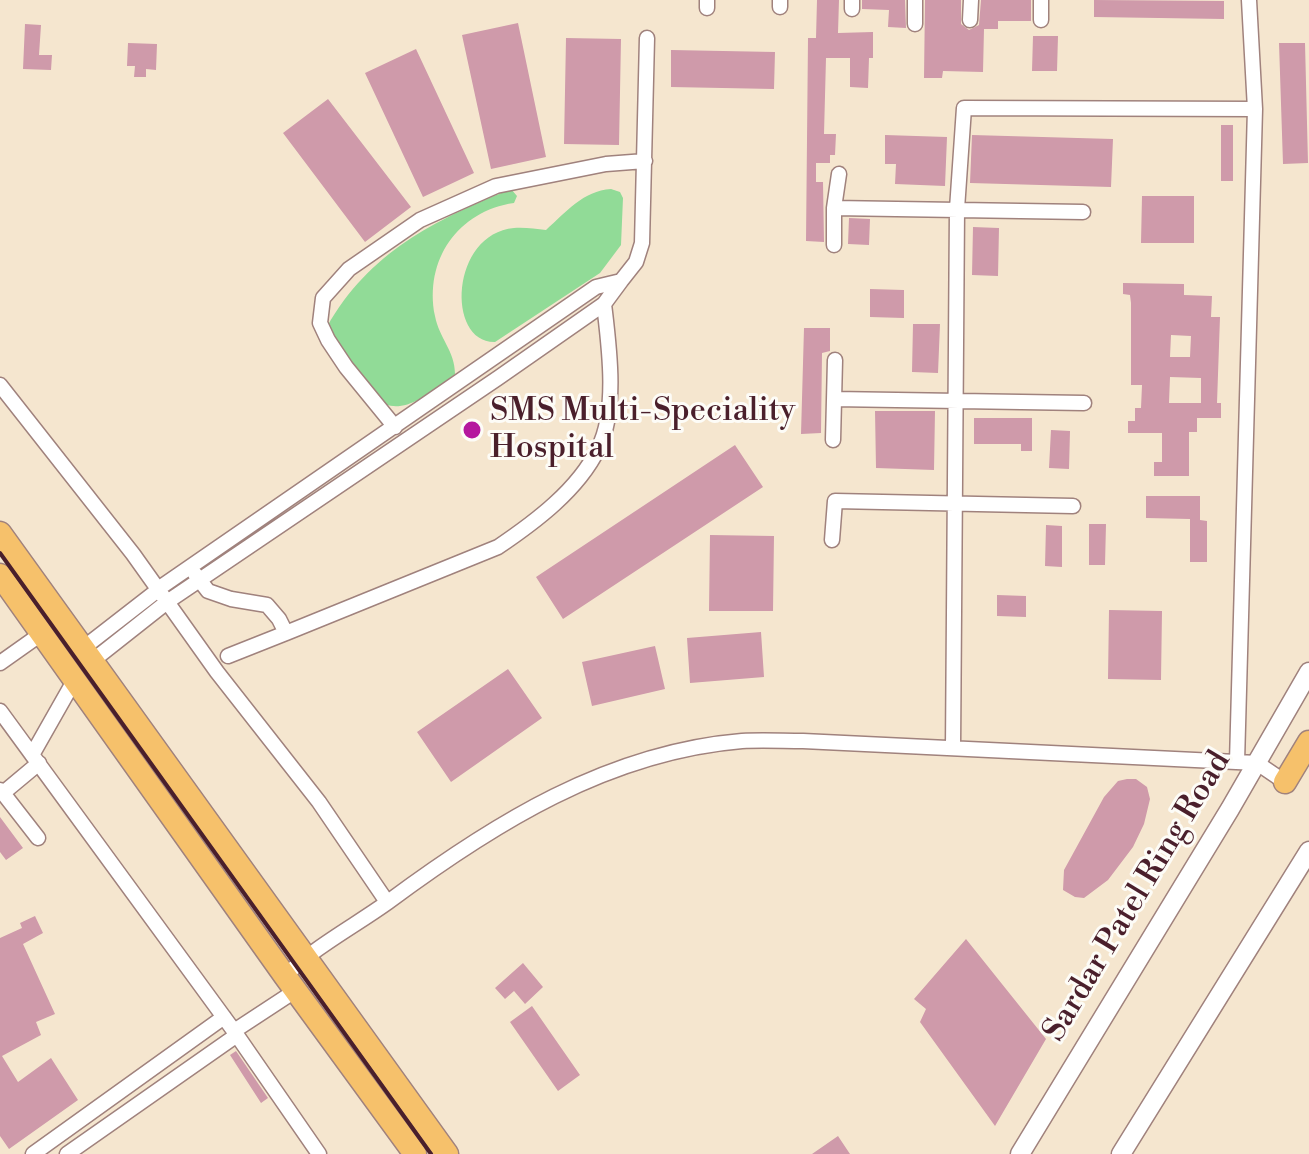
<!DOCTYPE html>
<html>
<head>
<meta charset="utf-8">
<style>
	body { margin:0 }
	canvas { display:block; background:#f5e6cf }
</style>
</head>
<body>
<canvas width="1309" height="1154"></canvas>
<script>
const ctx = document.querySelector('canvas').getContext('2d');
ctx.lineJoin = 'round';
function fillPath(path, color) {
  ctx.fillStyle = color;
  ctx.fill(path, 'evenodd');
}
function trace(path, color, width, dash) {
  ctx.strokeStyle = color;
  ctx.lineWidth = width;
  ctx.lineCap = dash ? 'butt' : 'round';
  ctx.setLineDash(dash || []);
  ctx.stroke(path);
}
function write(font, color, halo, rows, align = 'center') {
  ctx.font = font + ' "Libre Bodoni",serif';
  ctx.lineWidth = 6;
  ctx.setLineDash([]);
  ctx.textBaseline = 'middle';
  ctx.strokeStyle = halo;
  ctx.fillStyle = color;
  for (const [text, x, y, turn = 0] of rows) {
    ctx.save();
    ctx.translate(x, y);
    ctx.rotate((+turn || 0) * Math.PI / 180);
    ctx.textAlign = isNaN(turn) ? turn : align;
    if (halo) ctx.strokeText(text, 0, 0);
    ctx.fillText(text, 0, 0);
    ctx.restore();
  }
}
fillPath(new Path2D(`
	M511,189L517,196L514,203C458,211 424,260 435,316C439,338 455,351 455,374C377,441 370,393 327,327C369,252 435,220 511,189Z
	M611,189L620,192L623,198L621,245L600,273L495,342C446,343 450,234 514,228C524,227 536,229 546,230C566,212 583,191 611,189Z`), '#91db97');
fillPath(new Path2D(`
	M817,0H839L838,33L873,32V58H869L868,88L850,87V58H826L824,134H836L835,155H830V163H816V182H823L824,242L806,241L808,38H816Z
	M862,0H905L906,28L888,27L889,10L862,9Z
	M925,0H961V24L969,30L979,25L981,0H1031V21H998V29H984L983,72L943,71L942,78H924Z
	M1094,0L1224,1V19L1094,17Z
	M518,23L546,157L491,169L462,35Z
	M25,24L41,25L39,55H52L51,70L23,69Z
	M1033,36H1058L1057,71H1032Z
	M566,38L621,39L619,145L564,144Z
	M128,43L157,44L156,70L146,69V77H134L135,66H127Z
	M1279,43H1305L1308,163L1283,164Z
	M416,49L474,173L423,197L365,73Z
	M671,50L775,52L774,89L671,87Z
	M328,99L411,207L365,242L283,133Z
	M1221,125H1233V181H1221Z
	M885,135L947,137L945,186L895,184L896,164H885Z
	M972,135L1113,139L1111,187L970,183Z
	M1142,196H1194V243H1141Z
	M849,218L870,219L869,245L848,244Z
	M973,227L999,228L998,276L972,275Z
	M1123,283L1184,284V295L1212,296L1211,317H1220L1217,403H1221V418H1197V432H1189V476H1154V462H1162V433H1128V421H1135V408H1141L1142,385H1131V303L1130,295L1123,294ZM1171,335L1191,336L1190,357H1170ZM1170,377L1201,378V403H1169Z
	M870,289L904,290V318L870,317Z
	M913,324H940L938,373L912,372Z
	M804,328H830V351L822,353L821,433L801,434Z
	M875,411H935L934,470L876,468Z
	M974,418H1032V451H1021V444H974Z
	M1051,430L1070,431L1069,469L1049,468Z
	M735,445L763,487L563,619L536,577Z
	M1146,496H1200V520L1207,521V562H1190V519L1146,518Z
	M1089,524H1106L1105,565H1089Z
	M1046,525L1062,526V567L1045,566Z
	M710,535L774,536L773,611H709Z
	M997,595L1026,596V617L997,616Z
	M1109,610L1162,611L1161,680L1108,679Z
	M761,632L764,677L690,683L687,638Z
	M655,646L665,689L592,706L582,662Z
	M508,669L542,718L451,782L417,732Z
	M1127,779H1136L1147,787L1150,799L1144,824L1133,847L1108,880L1084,898L1075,897L1063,890L1064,870L1104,797L1118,781Z
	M0,817L23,848L6,860L0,852Z
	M35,916L43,933L23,944L55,1014L36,1022L41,1035L2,1056L18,1082L51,1058L78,1100L9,1149L0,1136V938L22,928L20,923Z
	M966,939L1046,1039L995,1126L920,1022L926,1009L914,999Z
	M523,963L543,987L525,1004L514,991L505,999L495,988Z
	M532,1006L580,1075L558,1091L510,1022Z
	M236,1051L268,1098L261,1103L230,1055Z
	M838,1136L850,1154H812Z`), '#cf9aaa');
const minor = new Path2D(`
	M852,0V9
	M780,7V0
	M707,8V0
	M970,20L971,0
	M1041,20V0
	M915,24V0
	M834,208L1083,212
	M834,245V208L839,174
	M621,281L636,262L642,243L647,38
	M0,385L133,554L217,672L319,802L387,902
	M834,399L1084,403
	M395,427L346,367L328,340L320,323L323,298L349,269L420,220L496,186L606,164L645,161
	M833,440L835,360
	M832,540L835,501L1073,506
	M195,574L208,591L231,599L267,605L279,619L286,633L228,656
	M286,633L498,547C535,522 578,490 598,449C618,411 609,346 604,304
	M82,649L158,590
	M91,662L167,602L498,378L604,304L621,281L596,287L158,589
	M0,663L41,634
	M0,711L234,1031L319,1154
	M953,748L957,209L964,108L1255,109
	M32,755L74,681
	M1237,762L1255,109L1249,0
	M0,790L3,793L39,763
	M3,793L38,838
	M285,976C316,946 353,927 388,902C493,824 608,752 742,741C762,740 783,741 803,741L1257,763L1285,782
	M234,1031L295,991
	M33,1154L224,1017
	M67,1154L237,1035`);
const tertiary = new Path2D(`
	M1020,1154L1230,809L1309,672
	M1121,1154L1309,851`);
const primary = new Path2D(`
	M0,533L447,1154
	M0,575L285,976L415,1154`);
const trunk = new Path2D(`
	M1285,782L1309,742`);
trace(minor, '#a0827d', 17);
trace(tertiary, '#a0827d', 21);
trace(primary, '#a0827d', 25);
trace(trunk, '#a0827d', 25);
trace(minor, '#fff', 14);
trace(tertiary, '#fff', 18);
trace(primary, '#f6c16b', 22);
trace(trunk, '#f6c16b', 22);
trace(new Path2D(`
	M0,553L431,1154`), '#4a1f2b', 4);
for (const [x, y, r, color] of [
	[472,430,10,"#b5179e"]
]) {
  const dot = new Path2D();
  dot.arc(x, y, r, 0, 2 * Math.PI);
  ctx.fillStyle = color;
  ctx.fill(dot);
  trace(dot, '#fdfcf7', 3);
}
write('32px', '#4a1f2b', '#fdfcf7', [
	["SMS Multi-Speciality",490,412],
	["Hospital",490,449]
], 'left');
write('32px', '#4a1f2b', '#fdfcf7', [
	["Sardar Patel Ring Road",1138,897,-59]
]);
</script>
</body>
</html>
